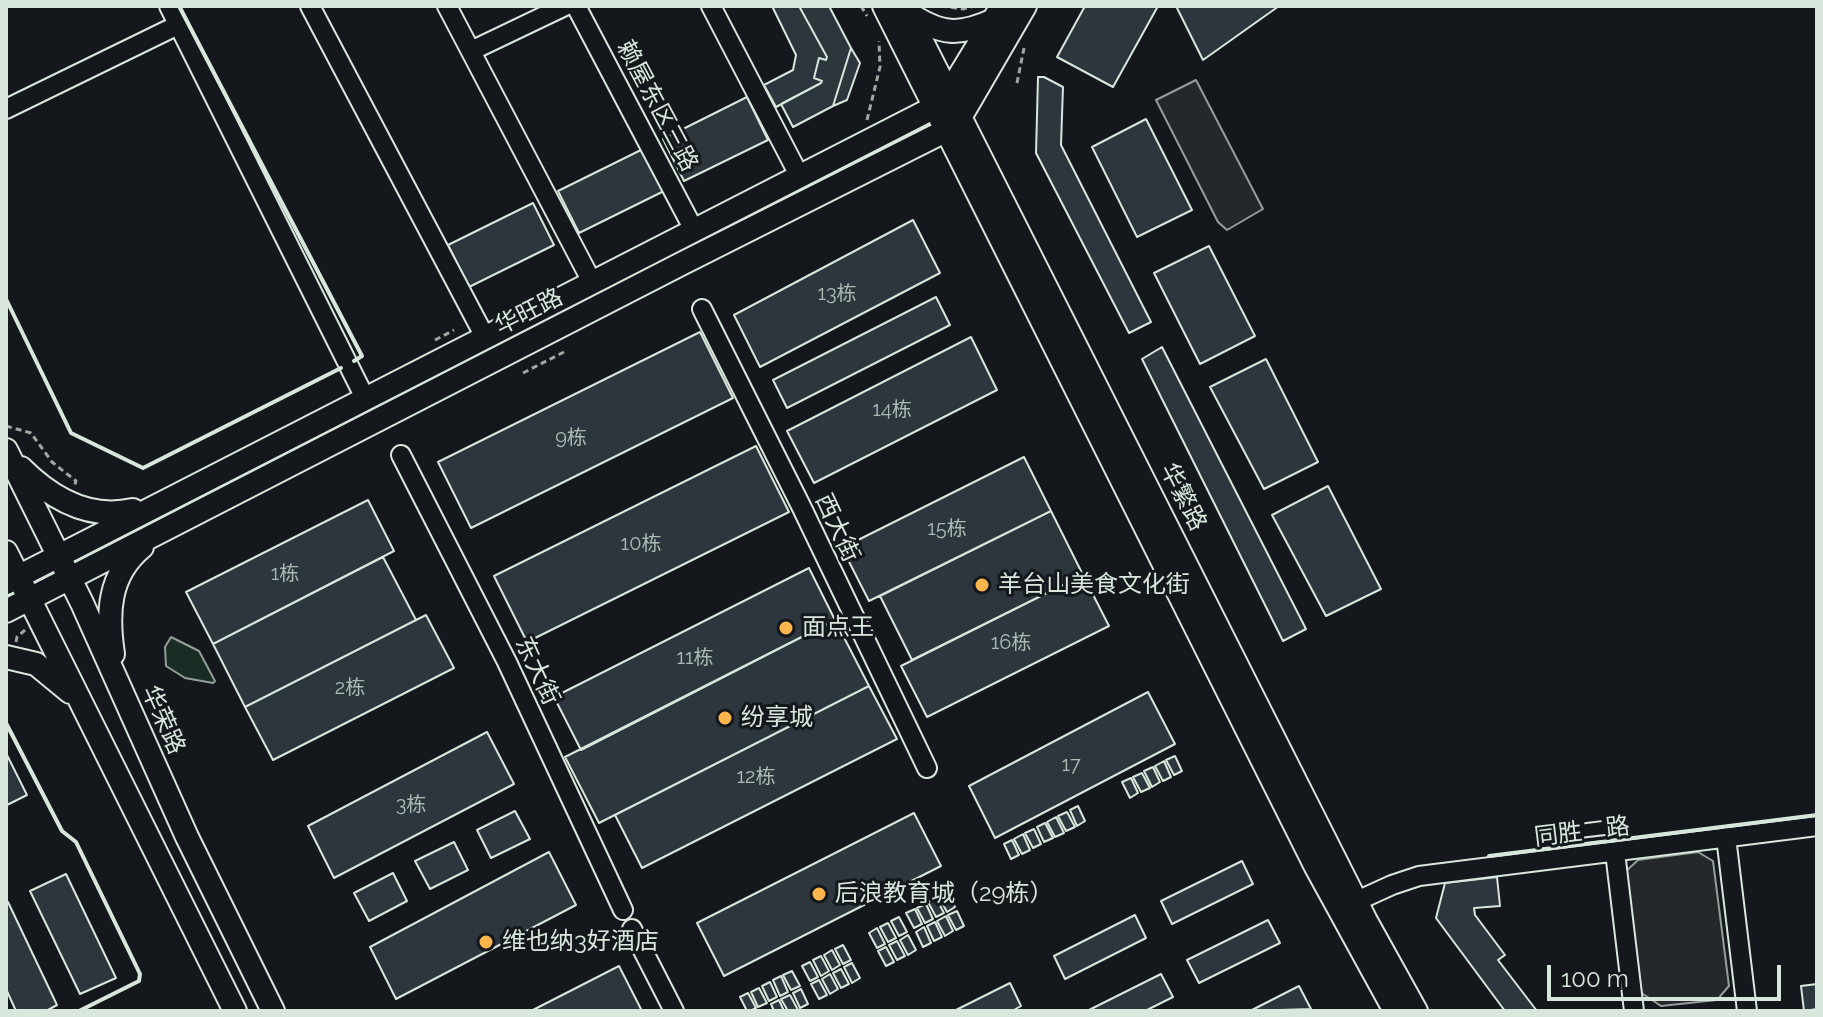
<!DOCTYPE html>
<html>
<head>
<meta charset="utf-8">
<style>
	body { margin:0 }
	#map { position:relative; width:1823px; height:1017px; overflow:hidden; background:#14181c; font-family:Raleway,sans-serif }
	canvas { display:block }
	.frame { position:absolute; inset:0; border:8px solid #d8e6dc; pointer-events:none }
	.scale { position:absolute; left:1547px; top:965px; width:234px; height:36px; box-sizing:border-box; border:4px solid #d8e6dc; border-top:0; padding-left:10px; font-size:24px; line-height:28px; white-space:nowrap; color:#d8e6dc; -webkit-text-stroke:6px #14181c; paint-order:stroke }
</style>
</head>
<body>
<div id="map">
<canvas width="1823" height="1017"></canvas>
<div class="frame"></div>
<div class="scale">100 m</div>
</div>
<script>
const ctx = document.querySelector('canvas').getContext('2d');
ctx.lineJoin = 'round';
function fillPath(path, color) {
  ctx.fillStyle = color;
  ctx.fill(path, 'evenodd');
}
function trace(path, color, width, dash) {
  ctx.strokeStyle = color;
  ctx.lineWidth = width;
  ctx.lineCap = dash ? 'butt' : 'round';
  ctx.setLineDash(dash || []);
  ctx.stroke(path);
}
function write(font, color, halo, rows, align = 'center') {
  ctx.font = font + ' Raleway,"Noto Sans SC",sans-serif';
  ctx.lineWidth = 6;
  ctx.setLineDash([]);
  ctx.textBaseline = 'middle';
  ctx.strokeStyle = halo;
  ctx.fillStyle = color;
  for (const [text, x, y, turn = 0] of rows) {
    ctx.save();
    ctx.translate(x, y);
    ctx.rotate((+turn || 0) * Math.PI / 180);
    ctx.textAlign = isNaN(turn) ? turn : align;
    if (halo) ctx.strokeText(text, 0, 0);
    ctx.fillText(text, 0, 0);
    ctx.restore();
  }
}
const green = new Path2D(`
	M171,637L199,651L215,681L213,683L185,678L166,666L165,647Z`);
fillPath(green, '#1a2d24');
trace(green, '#939e99', 2);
const parking = new Path2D(`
	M1196,80L1263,209L1227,230L1218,222L1156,100Z
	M1698,852L1713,861L1729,986L1717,1000L1661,1006L1640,992L1624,873L1638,860Z`);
fillPath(parking, '#24282b');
trace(parking, '#939e99', 2);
const building = new Path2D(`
	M772,6H799L827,57L826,60L819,58L814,78L822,81L821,83L776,107L764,85L793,70L796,55Z
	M799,6H829L851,48L833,106L793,127L781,104L821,83L822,81L814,78L819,58L826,60L827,57Z
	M1085,6H1158L1113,87L1057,57Z
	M1176,6H1279L1203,60Z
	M851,48L860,63L847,100L833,106Z
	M1038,77H1044L1063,87L1061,145L1151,322L1129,333L1036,153Z
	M747,97L768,140L684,181L663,139Z
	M1146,119L1192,210L1137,237L1092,147Z
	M643,149L664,191L579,233L558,191Z
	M533,203L554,245L469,287L448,245Z
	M913,220L940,273L760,367L734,315Z
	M1209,246L1255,336L1200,364L1154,273Z
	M936,297L950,325L787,408L773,380Z
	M700,332L733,398L471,528L438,462Z
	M971,337L997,390L814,483L787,431Z
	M1162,347L1306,629L1283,641L1142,359Z
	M1266,359L1318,462L1264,489L1210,387Z
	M756,446L789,512L527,642L494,576Z
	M1024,457L1051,511L869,601L842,548Z
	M1328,486L1381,589L1326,616L1272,515Z
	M368,500L394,551L213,644L186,592Z
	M1051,511L1083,575L912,660L880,596Z
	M383,557L416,620L245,707L213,644Z
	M809,568L835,620L581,750L554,697Z
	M1083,575L1109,626L927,717L901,666Z
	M426,615L454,668L273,760L245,707Z
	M835,620L869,686L599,823L565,757Z
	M869,686L897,739L642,868L615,815Z
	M1148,692L1175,744L995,838L969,786Z
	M487,732L514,784L334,878L308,826Z
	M6,753L27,795L7,805L6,804Z
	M1175,756L1182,771L1174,775L1166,760Z
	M1164,761L1171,777L1163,781L1155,766Z
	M1153,767L1160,782L1152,787L1144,771Z
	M1142,773L1150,788L1141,792L1133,777Z
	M1131,778L1138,793L1130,798L1122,782Z
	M1078,806L1085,821L1077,826L1070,810Z
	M515,811L530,839L491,858L477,830Z
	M1067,812L1075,827L1066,831L1058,816Z
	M914,813L941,866L724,976L697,923Z
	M1056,817L1064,833L1055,837L1047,822Z
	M1045,823L1053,838L1044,842L1037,827Z
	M1034,829L1041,844L1033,848L1025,833Z
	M1023,834L1030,850L1022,854L1014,839Z
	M1012,840L1019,855L1011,859L1004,844Z
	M454,842L468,870L430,889L415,861Z
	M549,852L576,905L396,999L370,947Z
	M1242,861L1253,884L1172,924L1161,901Z
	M393,873L407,901L369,921L354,893Z
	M66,874L116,978L80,994L30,891Z
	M1497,877L1500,906L1474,908L1475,915L1505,955L1498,960L1537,1011H1505L1436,918L1445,883Z
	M947,892L955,907L947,912L939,897Z
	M936,898L944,913L936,917L928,902Z
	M8,902L57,1005L46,1011H16L6,989V903Z
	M926,904L933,919L925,923L917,908Z
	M915,909L922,924L914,928L906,913Z
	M957,911L964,926L956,930L948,915Z
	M1135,915L1146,938L1065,979L1054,956Z
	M946,916L953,931L945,936L937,921Z
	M899,917L907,932L899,936L891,921Z
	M1268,920L1280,943L1199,983L1187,960Z
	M935,922L942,937L934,941L927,926Z
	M888,923L896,938L888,942L880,927Z
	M924,927L931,943L923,947L916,932Z
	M877,928L885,944L877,948L869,933Z
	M908,935L916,950L908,955L900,940Z
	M897,941L905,956L897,960L889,945Z
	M843,945L851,960L843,964L835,949Z
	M886,947L894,962L886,966L878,951Z
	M832,950L840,965L832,970L824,955Z
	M821,956L829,971L821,976L813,960Z
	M810,962L818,977L810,981L802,966Z
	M852,963L860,978L852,983L844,967Z
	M619,966L642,1011H531Z
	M841,969L849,984L841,988L833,973Z
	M792,971L800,986L791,990L783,975Z
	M830,974L838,989L830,994L822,979Z
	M1161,974L1173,997L1145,1011H1087Z
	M781,976L788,992L780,996L773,980Z
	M819,980L827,995L819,999L811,984Z
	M770,982L777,997L769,1001L762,986Z
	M1010,983L1021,1006L1012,1011H954Z
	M1817,984V1009L1804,1011L1801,986Z
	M1299,986L1311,1009L1250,1011Z
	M759,988L767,1003L758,1007L751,992Z
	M801,989L808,1004L800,1008L793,993Z
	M748,993L756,1008L750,1011H747L740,997Z
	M790,995L798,1010L795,1011H788L781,999Z
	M779,1000L784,1011H774L771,1004Z`);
fillPath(building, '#2c363c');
trace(building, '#d8e6dc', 2);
const minor = new Path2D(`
	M169,6L365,398
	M310,6L485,337
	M447,6L592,282
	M576,6L694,230
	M711,6L800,177
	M471,51L565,6
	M6,109L178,25
	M702,309L802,508L927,768
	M401,455L507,662L623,910
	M1726,837L1747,1011
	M1615,852L1634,1011
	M1357,901L1392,885L1419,876L1817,826
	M632,929L674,1011`);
const major = new Path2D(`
	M884,6L1316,867L1395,1011
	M904,6L1366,921L1416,1011
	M908,13C941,35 959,36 994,20
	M6,450L82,603L187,837L273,1011
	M21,468C52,499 89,520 133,510
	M6,552L235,1011
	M6,583L935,107L949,93L1002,6
	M6,611L681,264L947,130L961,116L1025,6
	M113,654C107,614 108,575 142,547
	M6,657L36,664L70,692`);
trace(minor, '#d8e6dc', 22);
trace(major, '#d8e6dc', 26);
trace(new Path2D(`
	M861,6L867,16
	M941,6L963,9L974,6
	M1017,83L1024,48
	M867,120L880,67L879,41
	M435,340L454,330
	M523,373L564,352
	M6,426L31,433L52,462L76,481L74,487
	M16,642L17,637L25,630`), '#9da8a2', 3, [6, 4]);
trace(minor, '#14181c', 18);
trace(major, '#14181c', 22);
trace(new Path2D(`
	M179,6L362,356L354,361
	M6,299L71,433L143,468L341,368
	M6,723L62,831L76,842L140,974L139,981L79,1011
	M1489,856L1817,815`), '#d8e6dc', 4);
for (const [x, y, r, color] of [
	[982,585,8,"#ffb74d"],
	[786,628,8,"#ffb74d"],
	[725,718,8,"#ffb74d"],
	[819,894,8,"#ffb74d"],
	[486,942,8,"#ffb74d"]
]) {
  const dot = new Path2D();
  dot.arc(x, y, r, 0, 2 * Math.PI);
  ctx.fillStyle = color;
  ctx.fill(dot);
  trace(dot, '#14181c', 3);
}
write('20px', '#adbab4', null, [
	["13栋",837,294],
	["14栋",892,410],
	["9栋",571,438],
	["15栋",947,529],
	["10栋",641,544],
	["1栋",285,574],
	["16栋",1011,643],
	["11栋",695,658],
	["2栋",350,688],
	["17",1071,765],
	["12栋",756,777],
	["3栋",411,805]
]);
write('24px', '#d8e6dc', '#14181c', [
	["赖屋东区三路",657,106,62],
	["华旺路",529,312,-27],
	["华繁路",1183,497,63],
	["西大街",837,528,65],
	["东大街",537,671,65],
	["华荣路",163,720,66],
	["同胜二路",1582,832,-7]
]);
write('24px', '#d8e6dc', '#14181c', [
	["羊台山美食文化街",998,585],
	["面点王",802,628],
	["纷享城",741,718],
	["后浪教育城（29栋）",835,894],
	["维也纳3好酒店",502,942]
], 'left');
</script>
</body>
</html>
